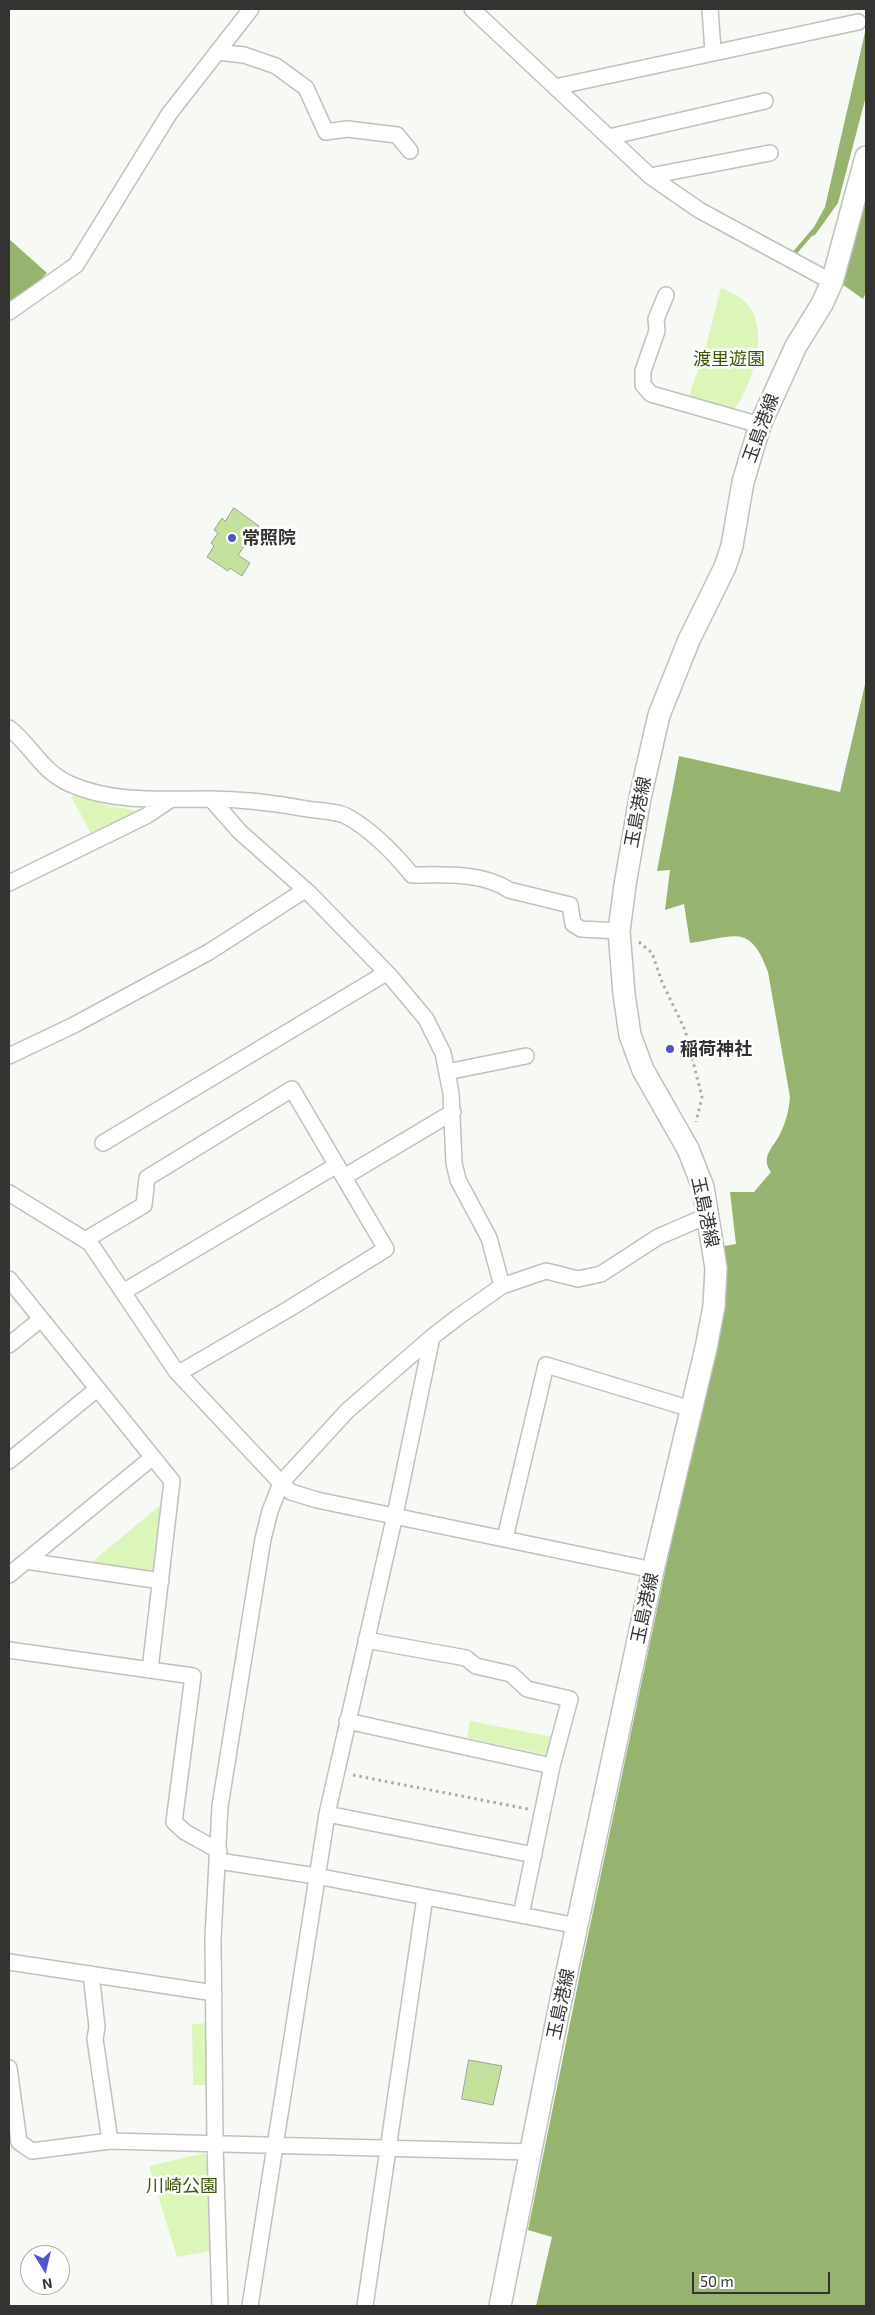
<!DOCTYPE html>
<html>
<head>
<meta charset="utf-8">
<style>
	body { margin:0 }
	#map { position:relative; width:875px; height:2315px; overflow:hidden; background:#f7f9f4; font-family:"Exo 2",sans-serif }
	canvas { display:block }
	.frame { position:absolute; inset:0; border:10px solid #333432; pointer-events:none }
	.north { position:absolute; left:20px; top:2245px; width:50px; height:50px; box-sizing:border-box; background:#fff; border:1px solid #adaead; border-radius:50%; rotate:171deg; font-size:14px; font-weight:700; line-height:20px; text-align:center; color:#333432 }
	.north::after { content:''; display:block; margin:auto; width:18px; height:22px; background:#5154cb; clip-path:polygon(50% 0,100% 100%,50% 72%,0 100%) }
	.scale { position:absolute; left:692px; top:2272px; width:138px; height:22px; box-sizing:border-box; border:2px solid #333432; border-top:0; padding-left:6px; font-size:15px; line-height:18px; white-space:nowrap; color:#333432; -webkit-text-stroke:4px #fff; paint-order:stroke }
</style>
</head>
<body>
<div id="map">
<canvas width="875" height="2315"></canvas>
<div class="frame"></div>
<div class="north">N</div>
<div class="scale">50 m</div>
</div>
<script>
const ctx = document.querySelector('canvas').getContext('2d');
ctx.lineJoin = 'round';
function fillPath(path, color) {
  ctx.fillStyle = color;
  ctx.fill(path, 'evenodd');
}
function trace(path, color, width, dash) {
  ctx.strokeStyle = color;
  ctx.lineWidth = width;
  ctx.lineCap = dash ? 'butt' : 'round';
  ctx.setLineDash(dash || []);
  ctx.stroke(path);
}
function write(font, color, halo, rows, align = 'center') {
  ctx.font = font + ' "Exo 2","Noto Sans JP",sans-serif';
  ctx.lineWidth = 5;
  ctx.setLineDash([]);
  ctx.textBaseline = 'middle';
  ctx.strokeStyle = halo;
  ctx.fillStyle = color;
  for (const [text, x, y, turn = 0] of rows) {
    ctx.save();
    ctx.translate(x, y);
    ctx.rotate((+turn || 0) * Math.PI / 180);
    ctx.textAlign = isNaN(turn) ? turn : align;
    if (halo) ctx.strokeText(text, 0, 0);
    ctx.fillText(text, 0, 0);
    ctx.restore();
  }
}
fillPath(new Path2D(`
	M721,288C729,292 741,296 747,304C771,332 752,383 735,409L688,398L703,357Z
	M78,795L105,805L139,811L91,833L71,797Z
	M163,1503L155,1569L148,1574L87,1566Z
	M470,1721L552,1737L549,1755L467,1738Z
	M209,2023L211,2085H193L192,2024Z
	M205,2153L209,2178L211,2251L177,2257L149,2166Z`), '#dcf6b9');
fillPath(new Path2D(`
	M866,28V96L838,203L815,235L812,236L793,258L790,255L814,227L825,207Z
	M866,194V292L863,299L842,284Z
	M9,239L47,273L19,301L9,302Z
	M866,680V2306H536L552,2237L528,2230L583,1959L723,1298L724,1246L736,1244L730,1192H754L771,1172C760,1157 773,1148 780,1134C786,1122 789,1110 790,1097L768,972C750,922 734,937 690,943L684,904L665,910L670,870L657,871L679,756L840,792Z`), '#97b370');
const building = new Path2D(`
	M234,508L259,526L238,555L250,563L242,576L230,568L228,571L207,557L214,546L211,543L218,533L214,530L222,518L225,521Z
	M469,2060L502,2066L493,2105L462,2099Z`);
fillPath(building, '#c4e19c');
trace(building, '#9d9f9a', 1);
const street = new Path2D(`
	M472,9L650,176L699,210L832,282
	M710,9L713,51
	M217,52L244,55L276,66L306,88L326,132L347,129L397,135L410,151
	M555,87L858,22
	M609,137L765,101
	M650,176L770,153
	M666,295L656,319L657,331L643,371V385L651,394L760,425
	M9,312L76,265L169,114L251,9
	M9,728C32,746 41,771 70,784C112,803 164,799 209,799C241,799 275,803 307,809C319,811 338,811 348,817C373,831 394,853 412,875C443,875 482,872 509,890L570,905L573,924L581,929L619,931
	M211,799L240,832L309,893L390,976L426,1019L443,1053L451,1093L454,1163L458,1180L489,1238L502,1286
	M9,883L146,816L170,800
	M9,1056L74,1025L209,952L305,890
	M447,1072L526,1056
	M103,1143L386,973
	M344,1177L453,1112
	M9,1193L90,1243L176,1371L281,1483L291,1492L317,1500L653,1570
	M85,1240L144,1205L147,1178L292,1089L386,1249L287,1310L179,1373
	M9,1279L172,1481L150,1670
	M123,1292L337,1165
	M9,1345L41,1319
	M9,1461L97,1389
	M505,1538L546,1365L691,1409
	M26,1561L161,1581
	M9,1575L153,1457
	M366,1640L466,1658L476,1666L511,1674L527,1689L570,1699L552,1766
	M9,1650L193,1676L174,1822L185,1832L219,1851
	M347,1721L552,1766L521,1915
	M327,1814L534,1855
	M219,1861L316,1876L578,1926
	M9,1962L214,1993
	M91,1974L97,2027L95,2039L110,2141
	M9,2068L19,2142L32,2151L110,2141L531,2152
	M220,2306L215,2144L213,1938L220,1806L263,1539L270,1511L281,1483L347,1411L432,1337L458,1317L502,1286L546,1271L578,1279L601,1274L658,1237L709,1215
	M250,2306L327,1814L395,1515L432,1337
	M365,2306L425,1897`);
const secondary = new Path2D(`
	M500,2306L559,2009L653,1570L706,1348L714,1306L716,1268L703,1187L688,1149L643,1070L630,1035L624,994L619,931L625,885L640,798L659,715L689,640L725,567L732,546L743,482L760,425L796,346L822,304L832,282L866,157`);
trace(street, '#bfc1bc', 18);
trace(secondary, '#bfc1bc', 24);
trace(new Path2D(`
	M639,942L652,953L662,982L685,1030L702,1097L696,1122
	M353,1775L528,1809`), '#a8aaa6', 3, [2.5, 4]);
trace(street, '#fff', 15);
trace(secondary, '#fff', 21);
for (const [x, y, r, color] of [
	[232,538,5,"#5154cb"],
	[670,1049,5,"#5154cb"]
]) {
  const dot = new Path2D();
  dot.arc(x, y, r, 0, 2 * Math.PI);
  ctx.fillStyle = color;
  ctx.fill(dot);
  trace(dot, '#fff', 2);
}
write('18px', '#3d5509', '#fff', [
	["渡里遊園",729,359],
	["川崎公園",182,2186]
]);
write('18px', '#333432', '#fff', [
	["玉島港線",761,428,-70],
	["玉島港線",638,812,-79],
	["玉島港線",705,1212,78],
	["玉島港線",645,1608,-78],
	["玉島港線",561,2004,-78]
]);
write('bold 18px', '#333432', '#fff', [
	["常照院",242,538],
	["稲荷神社",680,1049]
], 'left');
</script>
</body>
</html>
